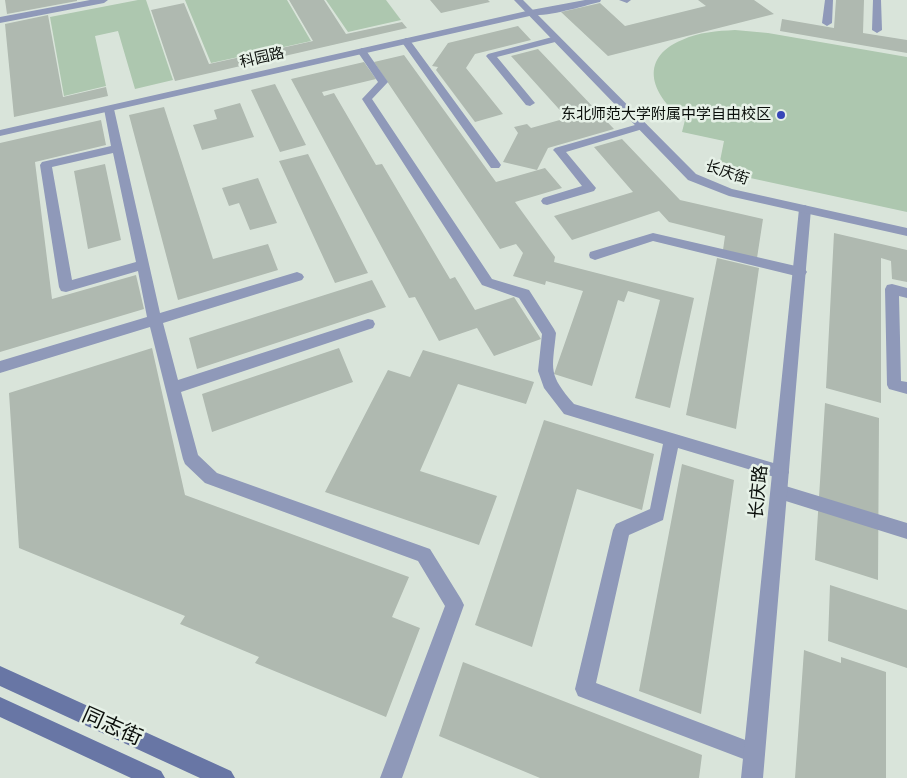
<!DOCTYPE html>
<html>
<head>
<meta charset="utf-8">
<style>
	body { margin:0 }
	canvas { display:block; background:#d9e4da }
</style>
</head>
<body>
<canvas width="907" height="778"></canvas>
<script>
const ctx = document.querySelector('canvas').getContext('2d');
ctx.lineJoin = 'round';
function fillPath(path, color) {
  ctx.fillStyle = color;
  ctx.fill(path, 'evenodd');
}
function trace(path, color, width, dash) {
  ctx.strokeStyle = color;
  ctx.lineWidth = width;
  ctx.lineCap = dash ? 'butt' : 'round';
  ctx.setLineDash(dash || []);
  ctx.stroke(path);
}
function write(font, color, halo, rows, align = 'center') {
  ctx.font = font + ' "Noto Serif","Noto Sans SC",serif';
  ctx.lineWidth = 5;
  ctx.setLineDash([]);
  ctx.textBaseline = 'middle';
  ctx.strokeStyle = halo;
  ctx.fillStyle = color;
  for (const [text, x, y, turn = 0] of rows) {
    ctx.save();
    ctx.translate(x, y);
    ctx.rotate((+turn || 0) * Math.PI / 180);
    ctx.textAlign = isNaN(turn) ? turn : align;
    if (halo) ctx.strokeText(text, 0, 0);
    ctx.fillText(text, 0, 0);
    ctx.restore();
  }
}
fillPath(new Path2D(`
	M138,0H146L173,80L135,89L118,31L95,36L106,86L64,96L50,17Z
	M185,0H287L311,41L211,63Z
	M326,0H386L401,20L348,32Z
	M735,30L768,33L907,57V212L718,171L724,141L682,132L685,120C653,98 636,59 682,40C699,32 717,31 735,30Z`), '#adc7af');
fillPath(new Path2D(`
	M5,0H77V1L7,14Z
	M289,0H324L346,34L402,22L407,28L175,81L151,10L184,3L209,64L313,41Z
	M430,0H488L490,2L441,13Z
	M698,0H754L774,14L608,56L561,12L600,3L625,26L706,6Z
	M836,0H864L863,33L907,40V53L780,31L782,19L834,28Z
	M48,15L63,97L106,87L108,96L14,117L5,24Z
	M518,26L531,40L475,54L466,68L503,114L475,122L436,70L438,67L432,66L448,43Z
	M538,49L614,129L548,148L537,170L503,162L518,133L514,127L527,124L531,128L567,118L511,56Z
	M404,55L496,182L545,168L562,188L515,202L555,257L554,262L694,298L670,408L635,398L660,300L628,291L624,302L618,300L592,386L554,374L583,291L546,281L545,285L513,276L523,253L516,244L500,249L374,62Z
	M364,62L376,79L322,92L324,96L334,93L376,165L382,164L450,279L455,277L475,310L514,297L541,339L494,356L477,328L439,341L415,297L409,298L291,79Z
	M275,84L306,145L280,152L251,90Z
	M240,103L254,137L202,150L193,125L217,119L214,110Z
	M164,107L213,259L268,244L278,270L178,300L129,115Z
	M101,120L106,145L35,162L52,299L136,275L144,309L0,352V143Z
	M622,139L680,200L763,219L757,258L723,250L725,236L669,222L659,211L572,240L554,216L633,192L594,147Z
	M308,154L368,273L335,283L279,161Z
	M105,164L121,240L88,249L74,171Z
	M258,178L277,223L250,230L239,203L229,206L222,188Z
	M834,233L907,250V282L892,279L891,261L881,258V403L826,388Z
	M717,258L759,268L736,429L686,415Z
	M372,280L386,307L197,369L189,338Z
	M152,348L185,495L409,577L392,617L420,628L386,717L255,663L259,657L180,624L185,616L19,548L9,393Z
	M339,348L353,382L212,432L202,394Z
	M423,350L534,382L526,404L458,384L420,471L497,496L479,545L325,492L388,370L410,377Z
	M825,403L879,418L878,580L815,560Z
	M544,420L654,454L642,510L577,489L532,647L475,625Z
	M682,464L734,480L701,714L639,691Z
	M830,585L907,610V668L828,641Z
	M804,650L841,663V657L886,672V778H795Z
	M463,662L702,755L699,778H540L439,736Z`), '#afb9b0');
fillPath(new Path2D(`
	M90,0H108L104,3L0,23V17Z
	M585,0H601L600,2C586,5 536,21 526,13L531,10Z
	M619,0H631L627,3Z
	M825,0H833L832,23L827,26L822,23Z
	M873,0H881L882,30L877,33L872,30Z
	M556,36L559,37V41L497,57L535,103L530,106L526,105L486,56L488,54Z
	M406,38L409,39L499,162L501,165L499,168H491L401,41Z
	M362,48L365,49L388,82L372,99L492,279L529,290L554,329L556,333C552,371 548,374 574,404L787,467L789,472L787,477L781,479L678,448L663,520L629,535L596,683L761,746L764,753L761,760L754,763L578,696L575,689L613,530L616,524L650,509L663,444L564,414L544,388L538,371L542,334L519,298L482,285L362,99L378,82L357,51Z
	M109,106L114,109L160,313L297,272L302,274L304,277L302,280L163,323L178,380L368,319L373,320L375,324L373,328L181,392L198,455L217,473L430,549L461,599L464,605L402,778H380L445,606L418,561L205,483L185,464L183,459L150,327L0,373V361L147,317L138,271L66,292L61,291L59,287L40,165L42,162L111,146L104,109ZM113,153L136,262L72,280L52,167Z
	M642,123L646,124L647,126L646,128L566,152L596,188L594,191L547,205L543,204L541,201L543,198L582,186L555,152L553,150L555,148Z
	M653,233L800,267L805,269L807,272L805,275L800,277L653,241L595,260L590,258L589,255L590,252Z
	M892,284L907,288V298L899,296L901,381L907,382V394L889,389L887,385L885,289L887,285Z
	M779,484L907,523V539L773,497L771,492L773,487Z`), '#8f99b9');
fillPath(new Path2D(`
	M531,10L536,13L534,15L0,136V130Z
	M805,205L811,209L763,778H741L799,209Z`), '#8f99b9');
fillPath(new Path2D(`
	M514,0H523L696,174L732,189L907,228V236L729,196L688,180Z`), '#8f99b9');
fillPath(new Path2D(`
	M0,666L231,771L235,778H200L0,686Z
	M0,697L161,771L165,778H131L0,717Z`), '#6876a5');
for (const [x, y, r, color] of [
	[781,115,5,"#3746b8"]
]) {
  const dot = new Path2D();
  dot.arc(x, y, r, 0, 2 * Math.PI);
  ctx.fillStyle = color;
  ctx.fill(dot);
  trace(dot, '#e6f1e7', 2);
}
write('15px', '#0b0f0b', '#e6f1e7', [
	["科园路",262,58,-13],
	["长庆街",727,173,19]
]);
write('15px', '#0b0f0b', '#e6f1e7', [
	["东北师范大学附属中学自由校区",771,115]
], 'right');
write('18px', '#0b0f0b', '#e6f1e7', [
	["长庆路",759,492,-85]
]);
write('21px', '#0b0f0b', '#e6f1e7', [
	["同志街",112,727,24]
]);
</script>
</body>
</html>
